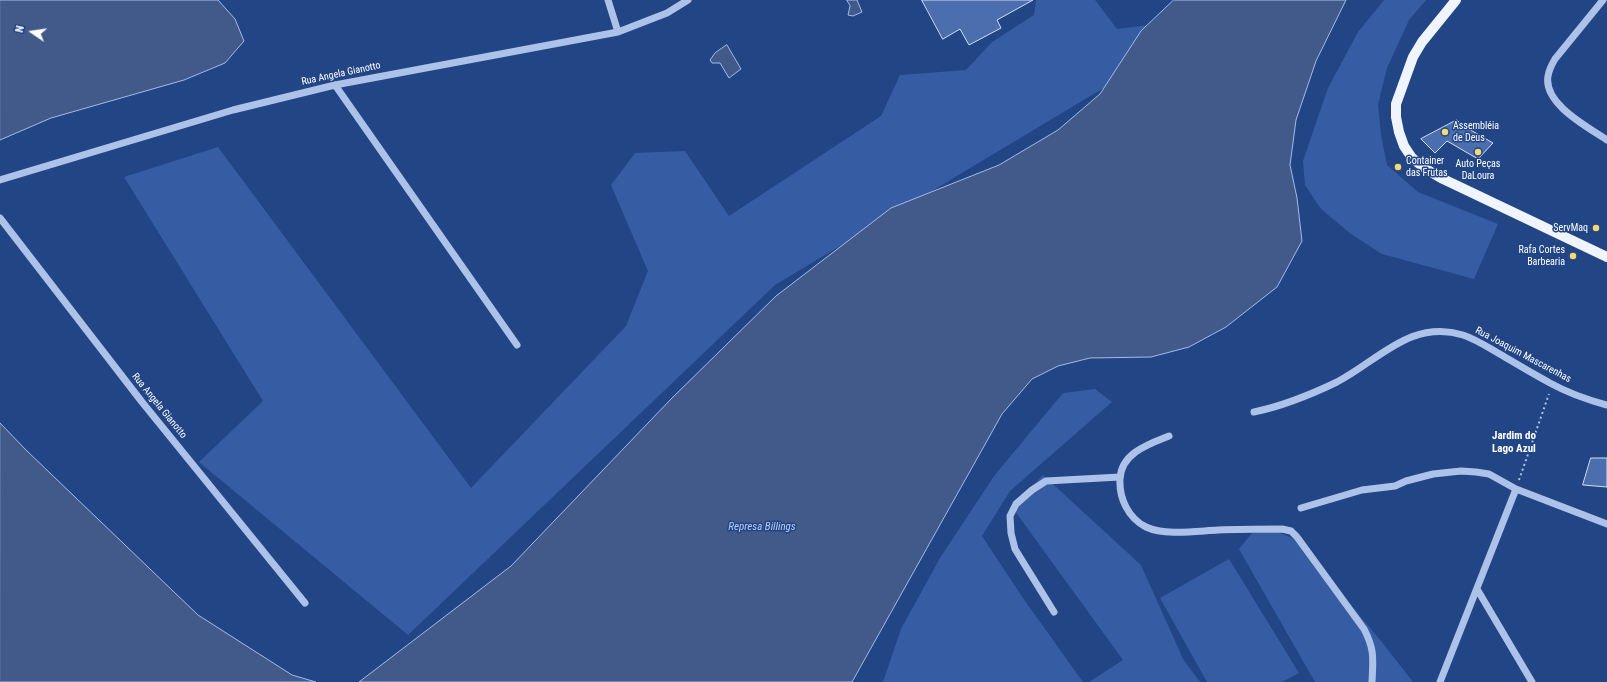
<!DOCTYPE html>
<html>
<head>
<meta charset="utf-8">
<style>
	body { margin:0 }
	#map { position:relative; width:1607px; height:682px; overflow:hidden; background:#224586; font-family:"Roboto Condensed",sans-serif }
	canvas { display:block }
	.north { position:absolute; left:12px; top:12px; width:40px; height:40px; -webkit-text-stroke:3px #224586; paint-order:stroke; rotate:283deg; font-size:11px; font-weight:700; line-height:16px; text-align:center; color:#fff }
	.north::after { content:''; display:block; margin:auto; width:14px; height:18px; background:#fff; clip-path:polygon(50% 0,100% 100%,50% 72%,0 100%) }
</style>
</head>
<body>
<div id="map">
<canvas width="1607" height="682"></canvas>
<div class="north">N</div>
</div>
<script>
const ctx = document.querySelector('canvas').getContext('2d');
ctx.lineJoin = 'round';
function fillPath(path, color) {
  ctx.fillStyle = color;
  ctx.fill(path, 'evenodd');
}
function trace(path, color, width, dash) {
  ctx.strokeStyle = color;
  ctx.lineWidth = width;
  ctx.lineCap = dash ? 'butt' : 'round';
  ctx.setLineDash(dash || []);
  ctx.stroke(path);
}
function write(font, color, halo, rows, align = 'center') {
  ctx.font = font + ' "Roboto Condensed",sans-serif';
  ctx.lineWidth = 3;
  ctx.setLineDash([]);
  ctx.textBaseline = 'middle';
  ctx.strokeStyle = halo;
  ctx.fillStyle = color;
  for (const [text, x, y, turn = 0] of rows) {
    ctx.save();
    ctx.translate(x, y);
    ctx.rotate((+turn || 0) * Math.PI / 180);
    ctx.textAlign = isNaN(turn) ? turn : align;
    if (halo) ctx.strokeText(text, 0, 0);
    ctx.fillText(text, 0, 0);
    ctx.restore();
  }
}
fillPath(new Path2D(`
	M1036,0H1095L1117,29L1149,25L1147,62L775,285L408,635L199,462L263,401L124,177L218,147L471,488L626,326L648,271L611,185L635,153L685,151L729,216L881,116L900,75L966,70L992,42L1034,15Z
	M1384,0H1426L1409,20L1387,68L1378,105L1381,135L1387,165L1418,192L1498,224L1474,279L1382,254L1351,234L1321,209L1305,185L1303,161L1328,88L1358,32Z
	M1095,389L1112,402L1010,491L982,536L1023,598L1083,682H883L901,629L940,558L994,476L1063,393Z
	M1043,475L1141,565L1183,659L1200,682H1089L1123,660L1012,507Z
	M1252,533H1280L1296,540L1381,641L1413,682H1315L1239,549Z
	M1229,559L1299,673L1282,682H1207L1160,598Z`), '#365da3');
const water = new Path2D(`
	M0,0H218L235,19L244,41L225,63L184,80L51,118L0,140Z
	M847,0H857L862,12L853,16L848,15L850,6Z
	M1174,0H1346L1316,61L1296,120L1290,165L1297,198L1302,241L1277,287L1226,327L1189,347L1151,357L1090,358L1058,366L1032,379L1002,414L852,682H359L511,566L671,399L776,296L891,208L999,165L1058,130L1100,94L1141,31Z
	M727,45L741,69L729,78L720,63H712L710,60L715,53Z
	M0,423L26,450L198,615L292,675L316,682H0Z`);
fillPath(water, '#425a8a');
trace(water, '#a1bcea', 1);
const building = new Path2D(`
	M922,0H1033L997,20L1001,28L969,45L960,29L943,39Z
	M1457,120L1462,125L1493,143L1478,159L1447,141L1435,153L1421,139Z
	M1591,458H1607V487L1583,485Z`);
fillPath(building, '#4b6eae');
trace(building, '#d1def7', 1);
trace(new Path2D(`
	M1519,480L1549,394`), '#adc2e9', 2, [2, 3]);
trace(new Path2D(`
	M608,0L618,32
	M1603,0L1555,59C1552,64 1549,70 1548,76C1543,104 1588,127 1607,140
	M335,85L517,345
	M0,180L233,110L335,85L618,32L667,13L688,0
	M0,218L142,402L305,603
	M1254,412C1283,406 1310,395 1337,382C1379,360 1411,319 1463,335C1475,339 1486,346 1498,353C1515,363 1533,374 1550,383C1568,393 1588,400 1607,405
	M1169,436C1149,444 1121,453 1120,479C1119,498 1128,518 1146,527C1165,536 1197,531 1218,530C1239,529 1261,529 1282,529L1291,531L1297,537L1364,629C1375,650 1373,659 1372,682
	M1301,508L1362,490L1395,486L1406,481L1433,474L1461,471L1476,472L1489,474L1516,489L1607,524
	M1477,589L1532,682
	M1054,612L1015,549L1011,533L1010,516L1016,504L1032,490L1046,481L1120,477
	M1440,682L1516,489`), '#adc2e9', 7);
trace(new Path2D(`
	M1456,0L1422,42L1413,57L1396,104V117L1399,132L1404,146L1412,158L1426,169L1441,178L1607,257`), '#f0f4fe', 10);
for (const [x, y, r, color] of [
	[1445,132,4,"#f5db6f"],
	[1478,152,4,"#f5db6f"],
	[1398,167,4,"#f5db6f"],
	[1596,228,4,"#f5db6f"],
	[1573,256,4,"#f5db6f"]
]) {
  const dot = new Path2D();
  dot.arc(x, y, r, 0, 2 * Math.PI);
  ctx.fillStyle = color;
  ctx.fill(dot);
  trace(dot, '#224586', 1.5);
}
write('10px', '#fff', '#224586', [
	["Rua Angela Gianotto",341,74,-12],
	["Rua Joaquim Mascarenhas",1523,355,28],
	["Rua Angela Gianotto",159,406,51]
]);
write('10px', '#fff', '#224586', [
	["Assembléia",1453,126],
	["de Deus",1453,138],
	["Container",1406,161],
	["das Frutas",1406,173],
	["Auto Peças",1478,164,"center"],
	["DaLoura",1478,176,"center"],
	["ServMaq",1588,228,"right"],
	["Rafa Cortes",1565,250,"right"],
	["Barbearia",1565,262,"right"]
], 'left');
write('bold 11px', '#fff', '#224586', [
	["Jardim do",1514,436],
	["Lago Azul",1514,449]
]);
write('italic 11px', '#b8cdf1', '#224586', [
	["Represa Billings",762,527]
]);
</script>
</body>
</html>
